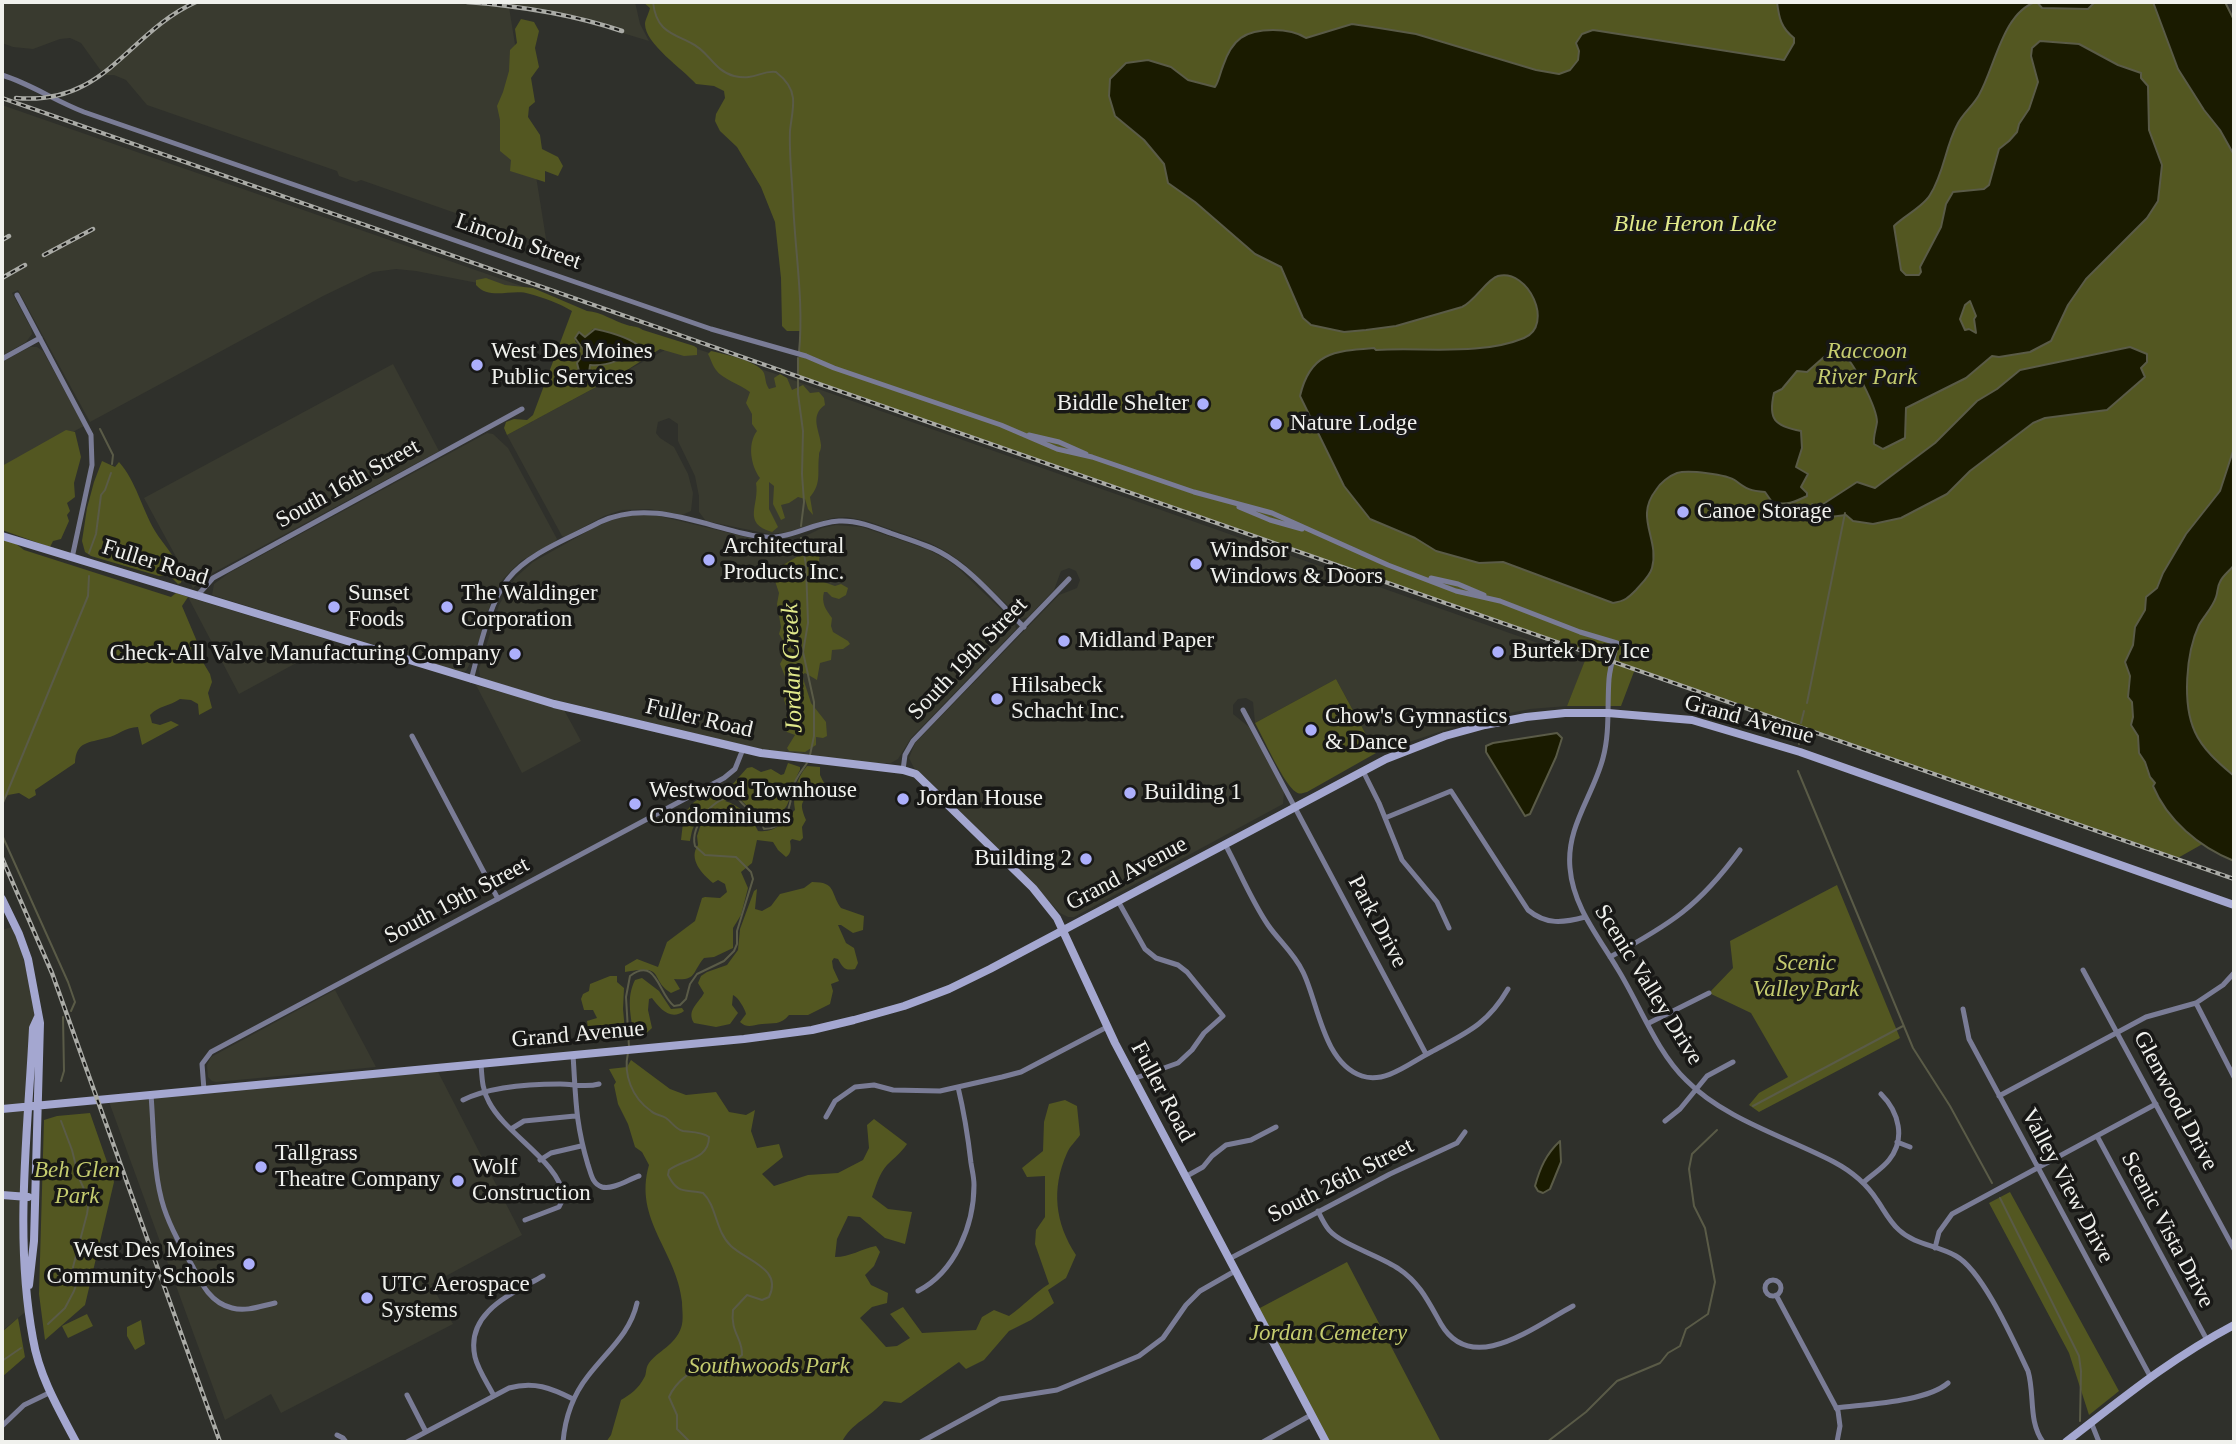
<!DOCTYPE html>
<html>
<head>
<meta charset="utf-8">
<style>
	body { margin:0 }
	#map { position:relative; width:2236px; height:1444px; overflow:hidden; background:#2f302b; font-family:"Times New Roman",serif }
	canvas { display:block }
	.frame { position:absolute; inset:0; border:4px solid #f0f1ed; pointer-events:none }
</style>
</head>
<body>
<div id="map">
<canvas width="2236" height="1444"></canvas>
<div class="frame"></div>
</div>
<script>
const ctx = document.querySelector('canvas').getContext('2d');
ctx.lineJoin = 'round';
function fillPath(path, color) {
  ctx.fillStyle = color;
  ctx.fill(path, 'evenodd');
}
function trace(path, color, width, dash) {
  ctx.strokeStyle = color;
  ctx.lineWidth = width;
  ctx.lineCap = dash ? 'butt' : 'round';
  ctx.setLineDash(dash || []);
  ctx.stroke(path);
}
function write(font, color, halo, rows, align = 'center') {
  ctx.font = font + ' "Times New Roman",serif';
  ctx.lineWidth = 7;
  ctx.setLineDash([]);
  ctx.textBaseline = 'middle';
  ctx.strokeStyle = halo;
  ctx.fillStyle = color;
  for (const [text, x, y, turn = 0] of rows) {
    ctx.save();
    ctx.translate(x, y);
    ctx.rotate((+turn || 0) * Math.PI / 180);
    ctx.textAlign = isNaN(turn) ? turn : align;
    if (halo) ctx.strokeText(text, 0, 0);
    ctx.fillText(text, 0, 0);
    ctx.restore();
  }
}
fillPath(new Path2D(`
	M3,2H635L640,24L649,41L560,14L509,7L547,245L361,180L356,182L339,176L337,171L147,105L126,80L114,75H104L81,43L70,38L60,39L33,49L13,47L2,43Z
	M2,105L530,289L524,292L416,271L396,269L373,272L323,296L90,422L18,290L12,293L31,328L32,334L26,342L2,356Z
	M678,343L773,373L1586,660L1567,706L1530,709L1475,720L1376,753L1336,679L1255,723L1253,702L1246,698L1238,699L1233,705V714L1249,727L1284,792L1283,804L1074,917H1068L1060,913L1027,878L925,777L914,768L909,758L915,743L1059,595L1077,588L1080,580L1076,571L1069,568L1061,571L1054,590L1028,617L1022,619L964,564L947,552L930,543L867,521L847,517L832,518L788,532L769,534L706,521L699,512V496L695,476L678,441V424L669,418L658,422L656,433L660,438L674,447L688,474L693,493L691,511L682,515L650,509L622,510L604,516L565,537L562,536L507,435Z
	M30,347H37L43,351L84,426L2,470V362Z
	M393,364L439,451L211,574L193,588L144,498Z
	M487,433L493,434L508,448L557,539L554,543L521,561L503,579L491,602L474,656L466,671L459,672L212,595L214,584L229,573Z
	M637,514L659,516L763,541H795L822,528L836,525L862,527L927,549L944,558L957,567L1015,623L1016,629L911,738L898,759L891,763H869L765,750L551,699L484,679L480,676L479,669L499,605L515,578L533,562L597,526L623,516Z
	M188,597L335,642L239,694Z
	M476,685L564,710L581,741L522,773Z
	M15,926L38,1017L25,1197L29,1309L2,1331V930Z
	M335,990L376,1067L216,1082L212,1081L208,1077L207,1065L211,1057Z
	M436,1068L522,1235L431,1284L453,1324L281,1413L271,1394L225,1420L108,1099Z`), '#393a2f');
fillPath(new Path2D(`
	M643,2H2167L2234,126V489L2154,606L2222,833L2176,859L1635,669L1621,706H1567L1588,653L803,379L798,374L800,331H787L782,326L781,278L775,222L761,187L737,147L720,131L715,121L716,114L725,98L724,91L714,86L696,84C683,69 645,44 645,24C645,20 649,13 650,8Z
	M521,19L534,22L539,31L535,48L539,67L531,78L535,102L529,107L528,117L540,135L542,149L558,157L563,166L558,176L545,171V182L510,171L511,160L500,151V120L497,106L503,92L509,71L510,50L517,43L515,29Z
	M486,278L505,285L533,288L587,311C602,312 613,321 627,325C634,327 637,326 643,330L694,346L697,348V355L684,356L660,349L624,372L507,435L504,428L506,422L514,419L527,420L533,415L572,311C559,303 544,298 530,294C512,288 490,301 476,285V280ZM593,329L626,339L632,352C616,359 607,367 590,365L589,372L578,363L585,352L575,341L581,333L585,337Z
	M711,351C723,354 759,361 764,373C766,379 765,383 769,389L776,387L774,378L780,374L787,378L792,390L803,385L810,393L819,392L824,398L825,405C809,416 820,431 821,445C821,452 819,450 819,456C817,473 822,483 810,497L813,515L808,509L805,499L798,497L789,503L781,505L785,518L781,520L773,504L774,486L769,482V509L778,527L772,532C741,523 760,505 756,483L760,478C751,466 747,444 757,431L752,424V414L746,403L750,392C740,384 722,379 716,370C712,365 711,359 708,354Z
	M66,430L75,432L81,457L74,483L75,497L67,503L70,511L67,515L69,521L61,539L53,541L50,547L2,530V466Z
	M102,461L115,467L119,462C136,481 142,509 155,531C163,544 176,557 181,572C182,575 182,580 181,583L178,584L166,572V575L159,576L91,556L85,552L82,541L87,508L94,482Z
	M2,539L16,544L24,550L171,597L176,593L188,597L182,606L201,651L204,664L210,674L212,682L208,693L212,708L199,715L198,704L191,700L180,699C170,706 158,706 150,715L152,723L160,725L171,721L179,725L142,745L138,727C125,727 117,736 106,738C89,743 76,741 75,763L35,790L36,795L29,799L19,793L8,795L2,803Z
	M811,540L822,548C819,558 816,571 821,581L835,586L841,584L848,588L846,595L839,599L832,597L827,592H824C821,603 826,610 832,618L831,626L833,632L848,641L850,644L843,649L832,650L831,660L820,663L817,680L805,673L802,675L811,703L826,722L827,736L823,738L816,737V745L805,752L789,751L787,748L795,735L787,732L783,725L788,712L784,700L786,679L780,664L788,649L779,634L781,627L777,604L779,593L774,578L778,568L805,552V544Z
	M2234,558V786L2179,719L2171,677L2211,586Z
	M1336,679L1376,753L1307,792C1302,793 1300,795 1296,792C1284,785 1263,737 1255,723Z
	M788,763L800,767V770C794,780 793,791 788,803C785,811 778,813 775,821H766L761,810L747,806L738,797H731L725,801C739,805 752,817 758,831C776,833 783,822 795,810C792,796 796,778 807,766L820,767V775L825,785L821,791L816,786H812C805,805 797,798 806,820L802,827L803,838L800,841L792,839L790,841C791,847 792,853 786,857L778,850L773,842L757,840L752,863L741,872L748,888L741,915L733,928V948L714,957L704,958C692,972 697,981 674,979L680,989L671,993C648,978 667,964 625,972V966L637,959L658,967L667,942L695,921L702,898L705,897L720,898L727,892L725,884L718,880L713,883C702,874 688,859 698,845L697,836L702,821C692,822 692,833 690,841L681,840L684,814L694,802L718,788L731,786L747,768L752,767L761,772L771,769L781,775L784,774Z
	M812,882C837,882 830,893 841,908L864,916L863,930L853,933L841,925H838L846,943L854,948L858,963L855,969C845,971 843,968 838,959L834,958L832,961L833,968L839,981L831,984L833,991L830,1004L808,1015H789C781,1025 773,1023 762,1024C752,1025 748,1029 740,1022L746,1014C745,1009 738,997 733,995L732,1005L738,1013L730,1024L716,1027L694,1023C686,1010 699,1003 704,993L698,983L701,976L707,972L727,965L738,950L740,929L754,891L757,889L755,909L762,911L771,906L780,894L804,888Z
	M1837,885L1900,1038L1759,1112L1749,1105L1759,1093L1788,1077L1751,1013L1709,993L1733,968L1730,941Z
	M610,976H617V982L624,988L623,1009L625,1031L622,1032L609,1025L608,1029L615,1036L614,1040L599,1037L588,1028L587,1021L597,1018L593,1010H584L581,999L583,994L589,991L590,984Z
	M642,978L659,991L671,1009L682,1008L684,1011C671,1021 660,1009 652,998L649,999L648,1010L652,1028L642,1037H635L633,1033C631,1014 626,998 635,980Z
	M631,1060L670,1089L686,1095L716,1092L729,1112L746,1115L755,1110L751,1131L757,1148L779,1144L783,1157L762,1174L774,1186L808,1175L838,1173L863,1160L869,1148L867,1125L874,1119L907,1144C901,1153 894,1158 887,1165C879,1174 876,1186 872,1197L888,1209L912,1212L905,1244L885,1238L860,1217L848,1216L837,1239L835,1257C850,1257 861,1249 876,1246L880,1252L874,1266L865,1275L871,1285L888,1293L887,1303L872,1307L860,1318L886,1347L897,1346L910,1338L890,1314L903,1307L922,1333L976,1330L982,1317L994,1310L1009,1316C1024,1306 1034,1293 1049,1284L1035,1244L1036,1230L1045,1217V1176L1027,1177L1022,1168L1043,1151L1044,1122L1049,1104L1065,1100L1077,1106L1080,1135C1076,1141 1070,1146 1067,1153C1051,1189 1055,1223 1076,1255L1066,1278L1048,1290L1054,1303L1031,1320L1009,1331L984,1360L966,1369L959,1362L901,1403L884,1401C871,1417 851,1423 842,1442H606L611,1435L621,1400C630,1395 639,1388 644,1378C647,1374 645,1368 649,1363C658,1351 675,1345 681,1328C684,1320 682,1310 682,1302C677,1251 633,1220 649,1165L642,1152L635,1147L628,1124L618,1104L614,1085L616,1082L609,1069L627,1067Z
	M90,1113L114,1182L85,1305L45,1340L39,1294L44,1120L57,1116Z
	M2010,1192L2119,1391L2089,1415L2069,1353L1989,1203Z
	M1347,1262L1441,1442H1329L1258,1309Z
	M87,1314L93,1326L68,1338L62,1326Z
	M18,1318L25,1357L2,1377V1332Z
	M141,1320L145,1344L135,1350L127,1336V1327Z`), '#535721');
const water = new Path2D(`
	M1777,2H2036C2003,12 1995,67 1979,95C1973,106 1962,114 1957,125C1945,148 1944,173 1930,195C1924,206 1904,216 1894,226L1901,270L1906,275H1919L1921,272L1920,267L1941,227L1946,204L1953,192L1984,189L1989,185L1999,149L2009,141L2017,132L2019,124L2029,109L2038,82L2031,56L2032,48L2040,41L2079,44L2118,65L2141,73V78L2148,86L2149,130L2162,165L2158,201L2147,218L2086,279L2068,305L2051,341L2030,352L1999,357L1992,356L1966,378L1906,408L1905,438L1883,449L1874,444C1873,436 1876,430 1877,422C1877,408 1853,361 1843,354L1824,357L1807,372L1797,371L1782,389L1774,393C1768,419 1774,426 1801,431L1802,448L1796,467L1808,474L1801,487L1807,493V496C1795,502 1786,506 1772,502L1765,492C1751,491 1746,489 1736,481C1727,474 1688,470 1677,473C1669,476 1660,483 1656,490C1634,518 1660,539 1652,568C1650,576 1641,584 1636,590C1628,598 1625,601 1613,603L1503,562L1479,563L1436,551L1415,538L1370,519L1344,486L1300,396C1310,352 1335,351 1374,348L1376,350C1423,347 1481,356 1524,338C1555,325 1528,268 1498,276C1487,279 1475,301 1462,307L1396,326L1366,330L1344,332L1311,325L1303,318L1281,267L1255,254L1195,202L1168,183L1164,164L1144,140L1115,116L1109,96L1110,79L1126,63L1148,60L1171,67L1188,80L1215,87C1219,81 1220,73 1223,66C1232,39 1245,30 1273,30C1283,30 1297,32 1306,38L1352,24L1379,28L1416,34L1536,70L1559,74L1570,70L1578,60L1579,51L1576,43L1582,34L1593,30L1784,60L1794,43V38C1781,28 1779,18 1777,2ZM1970,301L1976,316L1974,319L1976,333L1969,329L1965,330L1960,319L1965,305Z
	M2037,2H2095L2088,9L2042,8Z
	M2153,2H2225L2234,20V155L2220,130L2204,110L2178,69Z
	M595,329C609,332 630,337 640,347C624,358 609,367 590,365L589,373L579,371L577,363L585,352L575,338L579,332L585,337Z
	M2130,347L2147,354V362L2141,368L2145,377L2107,410L2045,418L2033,423L1970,471L1947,494L1901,518L1873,524L1853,521L1846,515L1814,519L1817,508L1857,482L1875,488L1935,443L1977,401L1997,389L2020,370Z
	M2234,448V565C2230,571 2223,575 2220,582C2217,587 2218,592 2216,597C2213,607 2204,616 2199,625C2186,653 2182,704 2195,732C2203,750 2220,764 2234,776V861C2199,847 2167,820 2153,786L2155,783L2150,777L2145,762L2139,753L2138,736L2131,725L2133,717L2132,702L2128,697L2130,676L2125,662L2133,645L2135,627L2145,610L2146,597L2157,588L2163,573L2186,534L2220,491Z
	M1557,733L1562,738L1556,757L1530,814L1525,816L1486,752V746L1493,743Z
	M1560,1141L1561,1162L1550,1189L1543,1193L1538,1191L1535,1186C1540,1168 1546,1154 1560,1141Z`);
fillPath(water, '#1a1b00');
trace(water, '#5a5b47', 2);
trace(new Path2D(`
	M653,2C654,11 656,20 663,27C671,35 682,38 691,43C709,51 714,71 734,76C755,81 761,70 776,72C785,79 792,87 793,98C794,109 791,120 790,131C789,154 792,178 793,201C795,252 804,302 799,352
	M798,358V394L803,431L802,474L804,502L801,526
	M100,429L113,455L112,464
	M1812,504L1817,508
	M801,538L806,565L808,623L803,652L814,702V736L810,755
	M89,553L96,534L101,495L105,490L111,473
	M1807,703L1845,513
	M1801,723L1804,711
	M1799,731V744
	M1798,771L1913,1048L1950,1106L1992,1183
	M2,805L88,596L89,576
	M2,835L68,982L75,1002L71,1011
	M629,1047L626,997L630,976C657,956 658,994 674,1006L680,1005L686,999L690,984L697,974L724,961L734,951L737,944V931L753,879L751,872L736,857L705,855L695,846C689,826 716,793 737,797C745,810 759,813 764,829C791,829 789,801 795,782C798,775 803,769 807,763
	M628,1053C623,1074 632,1098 651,1111C655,1115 661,1115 666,1118C672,1122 675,1129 683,1131C692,1132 703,1132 709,1137C709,1160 683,1159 669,1170L668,1175C678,1195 685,1189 703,1193C717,1206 715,1231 731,1246C747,1261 783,1269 769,1297L762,1300L747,1295L733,1310C730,1332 743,1339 742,1355C732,1365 722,1360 709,1364C693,1369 676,1381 669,1397L677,1415V1429L690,1442
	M61,1081L64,1071L63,1017
	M1753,1106L1903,1026
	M2000,1198L2079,1356L2081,1371L2080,1421
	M48,1324L65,1308L74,1291L76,1285L73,1267L87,1214L89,1200L79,1178L72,1150L61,1121
	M2,1361L21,1348
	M1547,1442L1586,1412L1617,1381L1660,1363L1668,1353L1680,1346L1686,1329L1708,1314L1715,1282L1705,1228L1694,1206L1689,1169L1692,1154L1717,1130`), '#5a5b47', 2);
trace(new Path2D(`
	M2,75C31,84 55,101 84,112L711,329L806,356L834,368L1001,425L1057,449L1092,457L1194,492L1272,513L1388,565L1456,591L1500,601
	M17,295L91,435L92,465L72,558
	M2,359L40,338
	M1029,435L1059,442L1086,454
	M1239,507L1270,520L1302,529
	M1431,578L1458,584L1484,595
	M197,596L213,578L522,409
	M1500,601L1580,632L1617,643C1614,655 1610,667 1609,679C1607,706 1610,732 1603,758C1593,796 1566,827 1570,868C1573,906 1598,936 1617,968C1639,1003 1656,1051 1686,1080C1724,1119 1786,1137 1834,1162C1851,1171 1866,1183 1877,1200C1884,1210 1889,1221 1899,1230C1915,1245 1937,1245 1956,1256C1983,1271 2014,1342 2028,1371C2035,1395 2028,1421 2043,1442
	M471,680C479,651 489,603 508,579C528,553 572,537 600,522C651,498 705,527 756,536C789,542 808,523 839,521C856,520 874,527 890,533C907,539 925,544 940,552C972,569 998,602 1024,627
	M1243,710L1426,1054
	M412,736L498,899
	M903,770L905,755L913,741L1069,579
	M1363,771L1379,803L1402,860L1437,902L1449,928
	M1385,818L1451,791L1528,910C1546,925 1563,923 1585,917
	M1225,844C1239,870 1251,900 1268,925C1279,941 1294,953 1303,972C1318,1002 1323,1063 1362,1076C1386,1084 1411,1062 1431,1052C1466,1033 1487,1025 1508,989
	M1118,901L1145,949L1156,958L1178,965L1187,972L1223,1016L1204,1033L1192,1050L1178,1063L1133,1079
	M1610,957C1671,924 1699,906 1740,850
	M2083,970L2234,1249
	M2196,1003L2234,1077
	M1963,1009L1969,1039L2150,1376
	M1649,1023L1709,993
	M573,1055C576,1099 575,1121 588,1165C591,1173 592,1184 602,1187C613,1190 629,1179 639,1176
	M481,1064C482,1077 482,1090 489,1102C506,1135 558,1160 564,1197L559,1207L525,1220
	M204,1090L202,1064L211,1052L724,778L735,769L743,749
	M151,1095C154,1131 153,1175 164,1208C171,1229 182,1248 193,1267C202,1285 211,1303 232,1308C246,1312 261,1306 275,1303
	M1999,1096L2146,1017L2196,1003L2223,985L2234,973
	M463,1100C491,1086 529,1084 560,1084C574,1084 585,1088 599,1084
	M826,1117L835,1101L855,1087L874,1085L893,1090L940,1091L1002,1077L1021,1072L1107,1027
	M1665,1121L1680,1109L1707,1076L1733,1062
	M511,1129L524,1121L575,1116
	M2097,1136L2207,1340
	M1897,1142L1910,1147
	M540,1160L551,1153L581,1146
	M1185,1177L1203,1167L1212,1156L1226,1145L1251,1140L1276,1127
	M1863,1183C1871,1175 1882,1169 1889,1160C1906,1139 1899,1112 1881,1094
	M1318,1211C1321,1217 1324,1224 1329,1230C1342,1245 1381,1256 1399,1269C1420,1283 1429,1303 1441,1324C1472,1377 1535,1326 1573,1306
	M1935,1248L1939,1232L1952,1214L2156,1104
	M1229,1259L1390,1174L1457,1143L1465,1132
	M1765 1288a8 8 0 1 1 16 0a8 8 0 1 1-16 0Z
	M918,1291C955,1272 974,1225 974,1185C974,1177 972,1170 971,1163C968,1137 964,1112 958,1087
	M1776,1295L1838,1411L1840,1426L1837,1442
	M407,1395L426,1432
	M494,1396C488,1384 478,1370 475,1357C465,1312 512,1294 543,1276
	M1836,1408C1867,1404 1926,1402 1948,1383
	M2091,1422L2099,1442
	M2,1426L24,1405L51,1392
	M337,1435L343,1438L346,1442
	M407,1442L509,1388C534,1381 551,1388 573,1399
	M563,1442C565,1418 573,1395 588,1376C607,1351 630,1334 637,1303
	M921,1442L1000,1399L1057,1390L1139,1356L1163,1338L1186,1305L1200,1291L1235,1271
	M1263,1442L1311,1415`), '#7a7c96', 5);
trace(new Path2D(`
	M2,536L554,704L761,753L903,770L916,774L1033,888L1057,918L1115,1043L1326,1442
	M2,899L19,934L28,959L40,1023L34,1241L29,1285
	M38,1017L33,1028C28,1131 14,1237 33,1339C39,1376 59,1410 76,1442
	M2,1109L744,1039L812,1030L854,1020L904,1006L949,989L990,969L1386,759L1445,736L1485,725L1526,717L1565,713H1608L1692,720L1800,752L2234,905
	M2,1195L28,1197
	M2066,1442C2123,1398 2170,1359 2234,1325`), '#a4a7d0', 8);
const rail = new Path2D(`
	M467,2C521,6 571,14 622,31
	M2,98L2234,879
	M16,98C106,106 127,33 196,2
	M2,240L9,236
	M44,255L93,229
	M2,278L25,265
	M2,858L52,973L220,1442`);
trace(rail, '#aaaba6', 4.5);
trace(rail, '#181816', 2, [5]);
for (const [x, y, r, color] of [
	[477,365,7,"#acaffb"],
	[1203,404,7,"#acaffb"],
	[1276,424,7,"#acaffb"],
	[1683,512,7,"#acaffb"],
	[709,560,7,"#acaffb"],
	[1196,564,7,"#acaffb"],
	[334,607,7,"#acaffb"],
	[447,607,7,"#acaffb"],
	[1064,641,7,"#acaffb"],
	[1498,652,7,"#acaffb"],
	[515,654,7,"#acaffb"],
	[997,699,7,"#acaffb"],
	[1311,730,7,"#acaffb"],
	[1130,793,7,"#acaffb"],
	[903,799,7,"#acaffb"],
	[635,804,7,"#acaffb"],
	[1086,859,7,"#acaffb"],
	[261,1167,7,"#acaffb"],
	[458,1181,7,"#acaffb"],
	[249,1264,7,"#acaffb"],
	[367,1298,7,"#acaffb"]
]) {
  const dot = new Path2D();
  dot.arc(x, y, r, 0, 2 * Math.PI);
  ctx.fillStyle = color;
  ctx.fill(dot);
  trace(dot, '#181816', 2.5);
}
write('23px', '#f0f1ed', '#181816', [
	["Lincoln Street",518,242,19],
	["South 16th Street",348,484,-29],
	["Fuller Road",155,563,17],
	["South 19th Street",968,659,-46],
	["Fuller Road",699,719,13],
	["Grand Avenue",1749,720,15],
	["Grand Avenue",1127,874,-28],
	["South 19th Street",457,901,-28],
	["Park Drive",1377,922,62],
	["Scenic Valley Drive",1648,985,58],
	["Grand Avenue",578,1035,-5],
	["Fuller Road",1162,1092,62],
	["Glenwood Drive",2175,1101,62],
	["South 26th Street",1341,1181,-27],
	["Valley View Drive",2067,1186,62],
	["Scenic Vista Drive",2167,1230,62]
]);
write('23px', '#f0f1ed', '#181816', [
	["West Des Moines",491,352],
	["Public Services",491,378],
	["Biddle Shelter",1189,404,"right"],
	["Nature Lodge",1290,424],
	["Canoe Storage",1697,512],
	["Architectural",723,547],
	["Products Inc.",723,573],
	["Windsor",1210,551],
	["Windows & Doors",1210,577],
	["Sunset",348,594],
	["Foods",348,620],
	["The Waldinger",461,594],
	["Corporation",461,620],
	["Midland Paper",1078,641],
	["Burtek Dry Ice",1512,652],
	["Check-All Valve Manufacturing Company",501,654,"right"],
	["Hilsabeck",1011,686],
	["Schacht Inc.",1011,712],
	["Chow's Gymnastics",1325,717],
	["& Dance",1325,743],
	["Westwood Townhouse",649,791],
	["Condominiums",649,817],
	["Building 1",1144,793],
	["Jordan House",917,799],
	["Building 2",1072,859,"right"],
	["Tallgrass",275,1154],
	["Theatre Company",275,1180],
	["Wolf",472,1168],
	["Construction",472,1194],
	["West Des Moines",235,1251,"right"],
	["Community Schools",235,1277,"right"],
	["UTC Aerospace",381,1285],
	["Systems",381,1311]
], 'left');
write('italic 23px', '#c5cc6f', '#181816', [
	["Raccoon",1867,352],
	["River Park",1867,378],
	["Scenic",1806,964],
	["Valley Park",1806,990],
	["Beh Glen",77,1171],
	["Park",77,1197],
	["Jordan Cemetery",1328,1334],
	["Southwoods Park",769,1367]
]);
write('italic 24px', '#e1e98a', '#181816', [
	["Blue Heron Lake",1695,225],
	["Jordan Creek",793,668,-92]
]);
</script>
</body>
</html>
